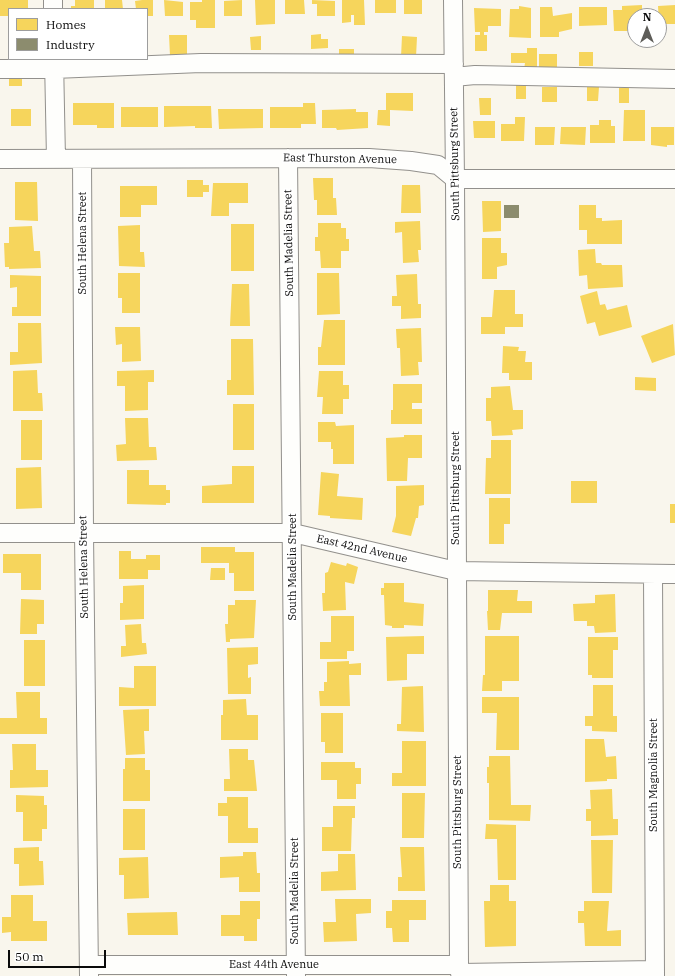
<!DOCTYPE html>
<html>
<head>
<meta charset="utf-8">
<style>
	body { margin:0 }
	#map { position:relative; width:675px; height:976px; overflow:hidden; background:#f9f6ed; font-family:"IBM Plex Serif",serif }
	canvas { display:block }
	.legend { position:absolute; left:8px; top:8px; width:140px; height:52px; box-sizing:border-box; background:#fff; border:1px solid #9d9d9d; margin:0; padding:5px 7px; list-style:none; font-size:12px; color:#0a0a0a }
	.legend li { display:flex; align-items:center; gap:8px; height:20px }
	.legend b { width:20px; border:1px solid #9d9d9d }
	.north { position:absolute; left:627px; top:8px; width:40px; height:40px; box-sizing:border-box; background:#fff; border:1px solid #9d9d9d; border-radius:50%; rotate:0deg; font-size:11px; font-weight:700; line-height:16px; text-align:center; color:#0a0a0a }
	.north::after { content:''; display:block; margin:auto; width:14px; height:18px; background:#5e5d59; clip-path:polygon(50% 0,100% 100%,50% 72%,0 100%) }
	.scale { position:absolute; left:8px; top:950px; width:98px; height:18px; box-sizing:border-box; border:2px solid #0a0a0a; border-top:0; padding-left:5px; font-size:12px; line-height:14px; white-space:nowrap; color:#0a0a0a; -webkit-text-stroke:3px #fff; paint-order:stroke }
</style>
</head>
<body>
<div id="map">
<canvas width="675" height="976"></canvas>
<ul class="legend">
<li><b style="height:11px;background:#f6d55c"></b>Homes</li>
<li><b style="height:11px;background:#8c8c6e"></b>Industry</li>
</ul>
<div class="north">N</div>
<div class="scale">50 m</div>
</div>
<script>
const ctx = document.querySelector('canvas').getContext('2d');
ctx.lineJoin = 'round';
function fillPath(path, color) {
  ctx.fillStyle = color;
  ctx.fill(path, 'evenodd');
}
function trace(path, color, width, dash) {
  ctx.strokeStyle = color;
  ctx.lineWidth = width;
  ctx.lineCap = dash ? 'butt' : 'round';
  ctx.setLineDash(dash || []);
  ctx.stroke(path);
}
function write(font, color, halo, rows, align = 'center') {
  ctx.font = font + ' "IBM Plex Serif",serif';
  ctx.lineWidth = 4;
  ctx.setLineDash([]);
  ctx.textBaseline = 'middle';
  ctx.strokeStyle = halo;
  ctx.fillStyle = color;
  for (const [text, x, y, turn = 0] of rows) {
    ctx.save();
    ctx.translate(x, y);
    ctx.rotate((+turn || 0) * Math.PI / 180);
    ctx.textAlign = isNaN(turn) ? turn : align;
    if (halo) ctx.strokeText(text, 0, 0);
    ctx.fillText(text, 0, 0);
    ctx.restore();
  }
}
fillPath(new Path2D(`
	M0,0H28V9H9V16H0Z
	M75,0H94V9H71V6H75Z
	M105,0H122L123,9H105Z
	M142,0H153V16H147V9H136L135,1Z
	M164,0L183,2V16H165Z
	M202,0H215V28H196V20H190V2H202Z
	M242,0V16H224V1Z
	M255,0H275V24L256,25Z
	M285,0H304L305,14H285Z
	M312,0L335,1V16H317V4H312Z
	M342,0H364L365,25H354V15H351V22L342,23Z
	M375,0H396V13H375Z
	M404,0H422V14H404Z
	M642,5V16H635V39H631L630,31H614L613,10H622V6Z
	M675,5V24H659L658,6Z
	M519,6L531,8V38L509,37L510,9H519Z
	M540,7H552L553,16L572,13V29L559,32V37H540Z
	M579,7H607V25L579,26Z
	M474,8L501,9V26H488V32H484V35H487V51H475V35H480V32H475Z
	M321,34V39H328V48L311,49V35Z
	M169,35H187V56H170Z
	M261,36V50H251L250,37Z
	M402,36L417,37L416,57H401Z
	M640,40H652V43H640Z
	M527,48H537V69H524L525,63H511V53H527Z
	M339,49H354V61H339Z
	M579,52H593V66H579Z
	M539,54H557V68H539Z
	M9,73H22V86H9Z
	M516,85H526V99H516Z
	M542,87H557V102H542Z
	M587,87H599L598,101H587Z
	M619,88H629V103H619Z
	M386,93H413V111L390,110V126L377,125L378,110H386Z
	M479,98H491V115H480Z
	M73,103H114V128H97V125H73Z
	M303,103H315L316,124H301V128H270V107H303Z
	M164,106H211L212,128H195V126L164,127Z
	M121,107H158V127H121Z
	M11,109H31V126H11Z
	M218,109H263V128L219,129Z
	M356,109V112H368V128L337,130L336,128H322V110Z
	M624,110H645V141H623Z
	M515,117H525L524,141H501V124H515Z
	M599,120H611V126H615V143H590V125H599Z
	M473,121H495V138H474Z
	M535,127H555L554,145H535Z
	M561,127H586L585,145L560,144Z
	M651,127H674V145H667V147L651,145Z
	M313,178H333V198H336L337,215H317V200H314Z
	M187,180H203V185H209V192H203V197H187Z
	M15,182H37L38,221L15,220Z
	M213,183H248V203H229V216H211Z
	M402,185H420L421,213H401Z
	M120,186H157V205H141V217H120Z
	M482,201H501V231L483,232Z
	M579,205H596V218H602V221L622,220V244H587V230H579Z
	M420,221L421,250H418L419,262L403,263L402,232L395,233V222Z
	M318,223H341V228H346V239H349V251H341V268H321L320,251H315V237H318Z
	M231,224H254V271H231Z
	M140,225V252H144L145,267L119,266L118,226Z
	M32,226L34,251H40L41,268L9,269V267H5L4,243H9V227Z
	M482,238H501V253H507V265L497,267V279H482Z
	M595,249L596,263H601L602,265H622L623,287L588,289L587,275L579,276L578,250Z
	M118,273H140V313H122V298H118Z
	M317,273H339L340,314L317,315Z
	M417,274L418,304H421V318L401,319V306H392V296H397L396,275Z
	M10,275L41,276V316H12V307H17V287L10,288Z
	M232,284H249L250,326H230Z
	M494,290H515V314H523V327H505V334H481V317H492Z
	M597,291L600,305L605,304L607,310L627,305L632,327L599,336L595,322L587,324L580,296Z
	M324,320H345V365H318V347H321Z
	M18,323H41L42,363L10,365V352H18Z
	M673,324L675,355L652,363L641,336Z
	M115,327H140L141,361L122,362V344L116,345Z
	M421,328L422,362H418L419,375L401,376L400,348H397L396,329Z
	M231,339H253L254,395H227V380H231Z
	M503,346L519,347L518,351H526L525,362H532V380H509V373H502Z
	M37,370L38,393H42L43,411H13V371Z
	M154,370V382H148V410L125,411V386H117V371Z
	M319,371H343V385H349V399H343V414H322L323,397H317Z
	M635,377L656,378V391L635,390Z
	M393,384H422V403H412V409H422V424H391V410H393Z
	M510,386L513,410H523V429L512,430L513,435L492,436L491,421H486V398H491V387Z
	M233,404H254V450H233Z
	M125,418H148L149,447H156L157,460L117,461L116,445L126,444Z
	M21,420H42V460H21Z
	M318,422H335L336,426L354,425V464H333V449H331V442H318Z
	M404,435H422V458H408L407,481H387L386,438L404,437Z
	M491,440H511V494H485L486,458H491Z
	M232,466H254V503H202V486L232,484Z
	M41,467L42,508L16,509V468Z
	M127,470H149V485H166V490H170V503H166V505L127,504Z
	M321,472L339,474L337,496L363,498L362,520L330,518V516L318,515Z
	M571,481H597V503H571Z
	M424,485V505L419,506L418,518H416L411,536L392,532L396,516V486Z
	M489,498H510V524H504V544H489Z
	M670,504H675V523H670Z
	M201,547H235V552H254V591H234V573H229V563H201Z
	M119,551H131V559H146V555H160V570H148V579H119Z
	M3,554H41V590H21V573H3Z
	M331,562L346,566L347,563L358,567L354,584L345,582L346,610L323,611L322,593H325V573L328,572Z
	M211,568H225V580H210Z
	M384,583H404V602L424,604L423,626L404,625V628H392V626L385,625L384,595H381V588H384Z
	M144,585V619L120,620V603H123V586Z
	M488,590H518L517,601H532V613H502L500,630H488L487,611H488Z
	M615,594L616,632L595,633L594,626H587V621H574L573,604L595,603V595Z
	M21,599L44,600V624H37V634H20Z
	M235,600H256L254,638L230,639V642H226L225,624H228V605H235Z
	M331,616H354V651H347V659H320V642H331Z
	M141,624L142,643H146L147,654L121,657V646H126L125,625Z
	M424,636V654H407V680L387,681L386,637Z
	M485,636H519V681H502V691H482L483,675H485Z
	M588,637H618V650H613V678H592V675H588Z
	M24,640H45V686H24Z
	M258,647V664L248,665V678L251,677V694H228L227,648Z
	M349,661V664L361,663V675H349L350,706H320L319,691H324V682H327V662Z
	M134,666H156V706H119V687L134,688Z
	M593,685H613V716H617V732L592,731V726H585V716H593Z
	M423,686L424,732L397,731V724H401L402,687Z
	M16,692H40V718H47V734H0V718H17Z
	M482,697H519V750H496L497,713H482Z
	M246,699L247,715H258V740H221V715H223V700Z
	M149,709V731H144L145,754L126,755L123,710Z
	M321,713H343V753H325V742H321Z
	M585,739H604L606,757L616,756L617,779H607V781L585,782Z
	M402,741H426V786H392V773H402Z
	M12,744H36V770H48V787L10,788V770H13Z
	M229,749H248V760H254L257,791H224V779H230Z
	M489,756H510L511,805H531L530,821L489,820V783H487V767H489Z
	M125,758H145V770H150V801H123V769H125Z
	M321,762H355V768H361V784H356V799H337V780H321Z
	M612,789L613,819H618V835L591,836V821H586V809H591L590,790Z
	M402,793H425L424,838H402Z
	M16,795L44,796V805H47V829H42V841H23V812H16Z
	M227,797H248V828H258V843H228V816H218V803H227Z
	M333,806H355V818H352L351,851H322V827H333Z
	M123,809H145V850H123Z
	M486,824L516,825V880H498L497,839H485Z
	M591,840H613L612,893H592Z
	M39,847V861H43L44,885L19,886V864H14V848Z
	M400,847H424L425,891H398V877H402Z
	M243,852H256L257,873H260V892H239V877L220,878V857L243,856Z
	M338,854H355L356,890L321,891V872L338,871Z
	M148,857L149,898L124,899V875H119V858Z
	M490,885H509V901H516V946L485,947L484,901H490Z
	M11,895H33V921H47V941H11V932L2,933V917H11Z
	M335,899H371V913L356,914L357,941L324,942L323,922H336Z
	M392,900H426V920H409V942H393L392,928H386V911H392Z
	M240,901H260V919H257V941H244V936H221V915H240Z
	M584,901H609L607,931L621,930V946H585L584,923H578V911H584Z
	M177,912L178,935H128L127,913Z`), '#f6d55c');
fillPath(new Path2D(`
	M504,205H519V218H504Z`), '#8c8c6e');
const minor = new Path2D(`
	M53,0V9
	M453,0L455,179L459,965L461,976
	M54,59L56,159
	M0,69H54L201,63L454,64
	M454,77L475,75L675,79
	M288,158L296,976
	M0,159L369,158L411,161L438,165L455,179H675
	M82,159L84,533L89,976
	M0,533H293L456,571L675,574
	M653,574L655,976
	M89,965H459
	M460,973L655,970`);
trace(minor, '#92908c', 20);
trace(minor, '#fefefc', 18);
write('11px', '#0a0a0a', '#fff', [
	["East Thurston Avenue",340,159,1],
	["South Pittsburg Street",455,164,-91],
	["South Helena Street",83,243,-90],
	["South Madelia Street",289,243,-91],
	["South Pittsburg Street",456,488,-90],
	["East 42nd Avenue",362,549,13],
	["South Helena Street",84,567,-91],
	["South Madelia Street",293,567,-90],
	["South Magnolia Street",654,775,-90],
	["South Pittsburg Street",458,812,-90],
	["South Madelia Street",295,891,-90],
	["East 44th Avenue",274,965]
]);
</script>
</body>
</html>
